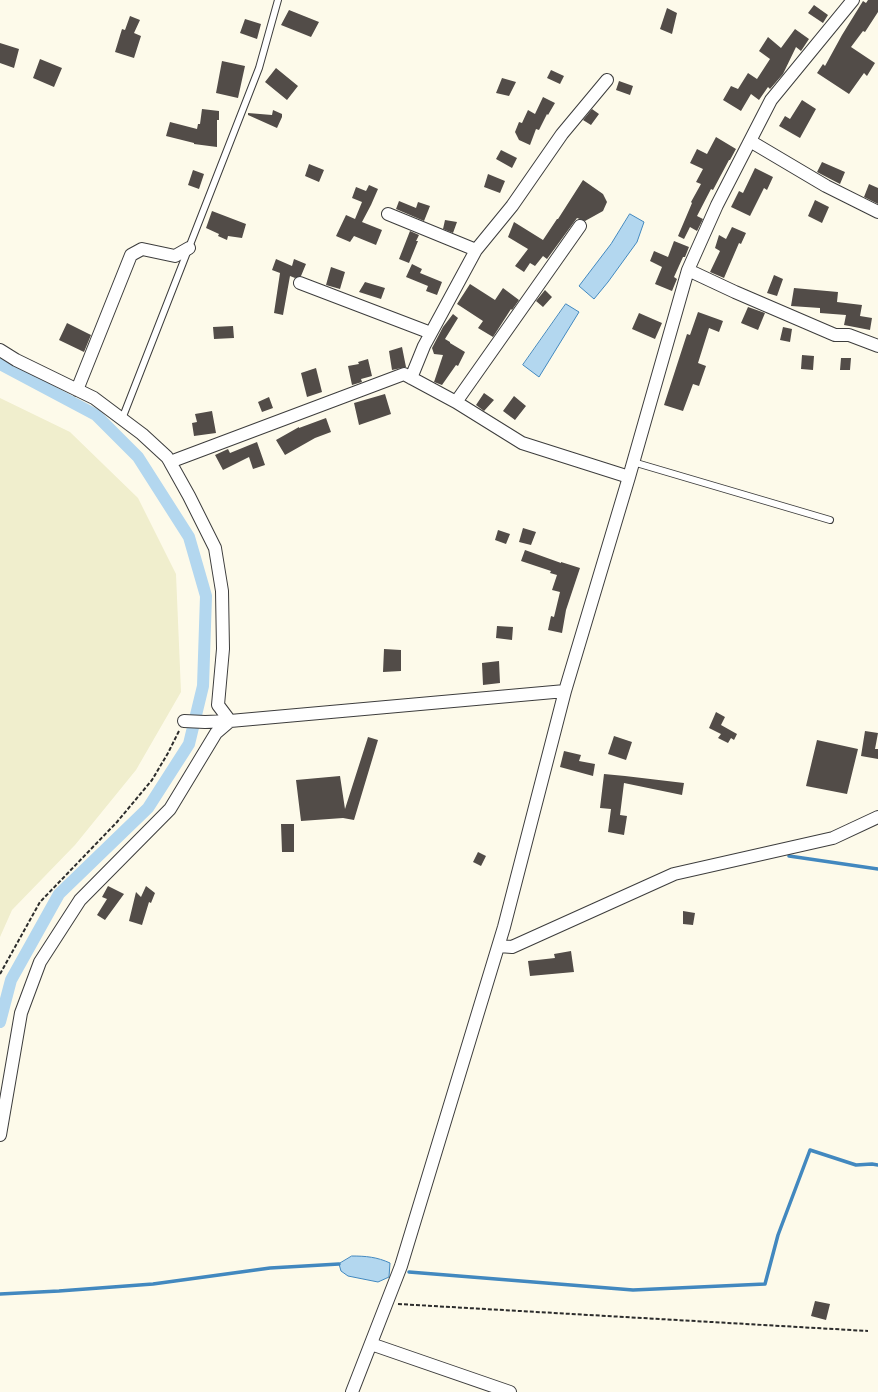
<!DOCTYPE html>
<html>
<head>
<meta charset="utf-8">
<style>
	body { margin:0 }
	canvas { display:block; background:#fdfaea }
</style>
</head>
<body>
<canvas width="878" height="1392"></canvas>
<script>
const ctx = document.querySelector('canvas').getContext('2d');
ctx.lineJoin = 'round';
function fillPath(path, color) {
  ctx.fillStyle = color;
  ctx.fill(path, 'evenodd');
}
function trace(path, color, width, dash) {
  ctx.strokeStyle = color;
  ctx.lineWidth = width;
  ctx.lineCap = dash ? 'butt' : 'round';
  ctx.setLineDash(dash || []);
  ctx.stroke(path);
}
fillPath(new Path2D(`
	M0,398L70,432L138,498L176,574L181,692L136,770L75,845L12,910L0,937Z`), '#f0eecd');
const water = new Path2D(`
	M630,214L644,222L637,242L608,282L594,299L579,286L611,244Z
	M566,304L579,312L539,377L523,365Z
	M352,1256C366,1256 377,1257 390,1263L389,1277L378,1282L348,1276L341,1271L339,1264Z`);
fillPath(water, '#b3d7ef');
trace(water, '#4288bf', 1);
trace(new Path2D(`
	M789,856L878,869
	M409,1272L633,1290L765,1284L778,1235L810,1150L856,1165L872,1164L878,1165
	M0,1294L59,1291L153,1284L270,1268L339,1264`), '#4288bf', 3.5);
trace(new Path2D(`
	M0,364L96,415L138,457L189,537L206,596L203,686L189,744L148,808L59,894L11,980L0,1022`), '#b3d7ef', 12);
fillPath(new Path2D(`
	M868,0H878V12L865,32L863,31L851,47L875,63L867,76L864,73L849,94L817,73L823,64L825,66L842,35L863,1L866,3Z
	M814,5L828,15L823,23L808,13Z
	M667,8L677,13L672,34L660,29Z
	M289,10L319,22L311,37L281,25Z
	M130,16L140,20L134,33L141,36L134,58L115,52L122,29L125,30Z
	M245,19L261,24L257,39L240,33Z
	M795,29L809,39L801,51L796,47L783,74L770,89L768,87L759,100L751,94L741,111L723,100L731,86L738,89L748,73L757,79L770,59L759,51L768,37L781,48Z
	M0,43L19,49L14,68L0,63Z
	M40,59L62,68L54,87L33,78Z
	M222,61L245,66L238,98L216,93Z
	M276,68L298,86L287,100L265,82Z
	M551,70L564,76L560,84L547,78Z
	M502,78L516,82L509,96L496,93Z
	M619,81L633,86L630,95L616,90Z
	M543,97L555,103L548,115L547,114L539,130L536,129L530,145L519,140L515,132L519,122L522,123L528,110L535,114Z
	M802,100L816,109L800,138L779,126L785,116L790,119Z
	M202,109L219,111V120H217V147L194,144V143L166,136L170,122L197,129L198,124H200Z
	M592,109L599,114L591,125L583,120Z
	M273,110L282,114V117L277,128L248,115V113L272,115Z
	M716,137L736,149L730,160H729L713,190L711,189L697,216L703,219L697,231L690,227L684,239L678,236L692,203L691,202L701,184L696,182L703,169L690,163L697,149L707,154Z
	M501,150L517,158L512,168L496,159Z
	M822,162L845,172L840,184L817,172Z
	M309,164L324,170L319,182L305,176Z
	M755,168L773,177L767,190L764,188L750,216L731,207L739,191L743,193Z
	M193,170L204,174L199,189L188,185Z
	M488,174L505,181L500,193L484,187Z
	M583,180L603,194L607,202L603,211L585,221L577,218L547,259L543,256L535,266L530,263L524,272L515,266L528,249L508,237L514,222L543,240L557,219H558Z
	M869,184L878,188V204L864,197Z
	M369,185L378,189L371,205L362,222L382,230L376,245L354,236L350,242L336,236L346,215L355,219L362,202L352,198L356,187L366,191Z
	M815,200L829,207L822,223L808,216Z
	M399,201L416,208L418,202L430,206L424,221L396,209Z
	M212,211L246,224L242,238L228,236L227,240L218,236L219,234L206,228Z
	M445,220L457,222L453,233L443,229Z
	M732,227L746,233L741,244L739,243L724,278L710,272L720,251L715,248L719,235L726,239Z
	M410,231L419,235L416,241H418L409,263L399,259Z
	M674,241L689,247L685,257H683L674,277L677,279L672,291L655,284L662,267L650,261L654,251L668,257Z
	M276,259L292,266L294,259L306,264L301,276L295,278L290,276L283,315L274,313L280,273L272,270Z
	M412,264L422,269L420,273L442,282L437,295L426,291L428,286L406,277Z
	M331,267L345,272L340,289L326,285Z
	M774,275L783,279L777,296L767,293Z
	M365,282L385,288L381,299L359,292Z
	M470,284L495,300L503,288L519,300L512,310L511,309L493,337L478,328L483,321L457,304Z
	M794,288L838,292L837,302L862,305L860,316L872,318L870,330L844,325L846,315L820,313V308L791,306Z
	M545,290L552,297L543,307L536,301Z
	M748,307L765,313L758,330L741,323Z
	M698,312L723,321L719,332L709,328L698,363L706,366L699,386L693,384L683,411L664,405L687,334L690,335Z
	M639,313L662,323L655,339L632,329Z
	M453,314L458,318L445,339L450,342V343L465,352L458,366L456,365L442,385L434,382L443,355L434,354L432,348L443,327Z
	M67,323L91,335L84,352L59,340Z
	M233,326L234,338L214,339L213,327Z
	M783,327L792,329L790,342L780,340Z
	M402,347L406,367L392,370L389,351Z
	M802,355L814,356L813,370L801,369Z
	M841,358H851L850,370H840Z
	M368,359L372,376L361,379L362,382L352,385L348,366L359,364L358,362Z
	M316,368L322,392L307,397L301,373Z
	M484,393L494,400L484,411L476,405Z
	M385,394L391,414L359,425L354,403Z
	M514,396L526,406L515,420L503,411Z
	M269,397L273,408L262,412L258,402Z
	M212,411L216,433L194,436L192,423L197,422L195,414Z
	M326,418L331,432L315,438L285,455L276,440L299,427V428Z
	M257,442L265,465L253,469L249,457L223,470L215,455L228,449L230,453Z
	M523,528L536,532L531,545L519,542Z
	M498,530L510,534L506,544L495,540Z
	M525,550L561,563V562L580,568L566,610L562,633L548,630L551,616L554,617L560,592L552,590L557,575L550,573L551,571L521,561Z
	M497,626L513,627L512,640L496,638Z
	M384,649L401,650V671L383,672Z
	M499,661L500,683L483,685L482,663Z
	M716,712L725,717L721,725L737,734L734,740L731,738L728,743L718,738L721,734L709,728Z
	M865,731L878,733L875,749H878V759L861,756Z
	M614,736L632,742L626,760L608,754Z
	M368,737L378,740L354,820L343,818L301,821L296,780L340,776L345,809Z
	M817,740L858,749L847,794L806,786Z
	M564,751L581,755L579,761L595,764L593,776L560,767Z
	M604,774L625,776L624,781L625,776L684,783L682,795L624,783L620,815L627,816L624,835L608,832L611,809L600,808Z
	M281,824H294V852H282Z
	M478,852L486,856L481,866L473,862Z
	M108,886L124,894L105,920L97,915L107,899L102,897Z
	M146,886L155,893L151,903L149,902L142,925L129,921L136,892L141,897Z
	M683,911L695,913L693,925L683,924Z
	M571,951L574,972L530,976L528,961L555,958L554,954Z
	M815,1301L830,1304L826,1320L811,1316Z`), '#524c48');
const service = new Path2D(`
	M122,419L259,68L278,0
	M633,462L830,520`);
const minor = new Path2D(`
	M750,141L826,186L878,212
	M388,214L476,250
	M688,270L735,292L835,335H849L878,346
	M300,283L431,333
	M0,350L16,360L94,398L142,434L167,457L170,462L189,496L215,548L222,591L223,649L218,705L230,721
	M411,378L424,346L476,250L512,206L562,134L607,80
	M77,390L131,255L142,249L175,256L189,248
	M456,402L580,226
	M170,462L404,374L456,402L522,443L629,477
	M184,721L205,722L230,721
	M499,946L512,947L674,874L833,838L878,817
	M0,1135L21,1013L40,962L80,900L170,809L216,733L230,721L565,691
	M371,1344L510,1392
	M352,1392L401,1266L504,927L565,691L629,477L688,270L717,205L771,100L853,0`);
trace(service, '#3d3d3d', 8);
trace(minor, '#3d3d3d', 14);
trace(new Path2D(`
	M0,974L40,902L117,822L152,780L168,753L179,731
	M398,1304L868,1331`), '#2c2c2c', 2, [4, 2]);
trace(service, '#fff', 6);
trace(minor, '#fff', 12);
</script>
</body>
</html>
